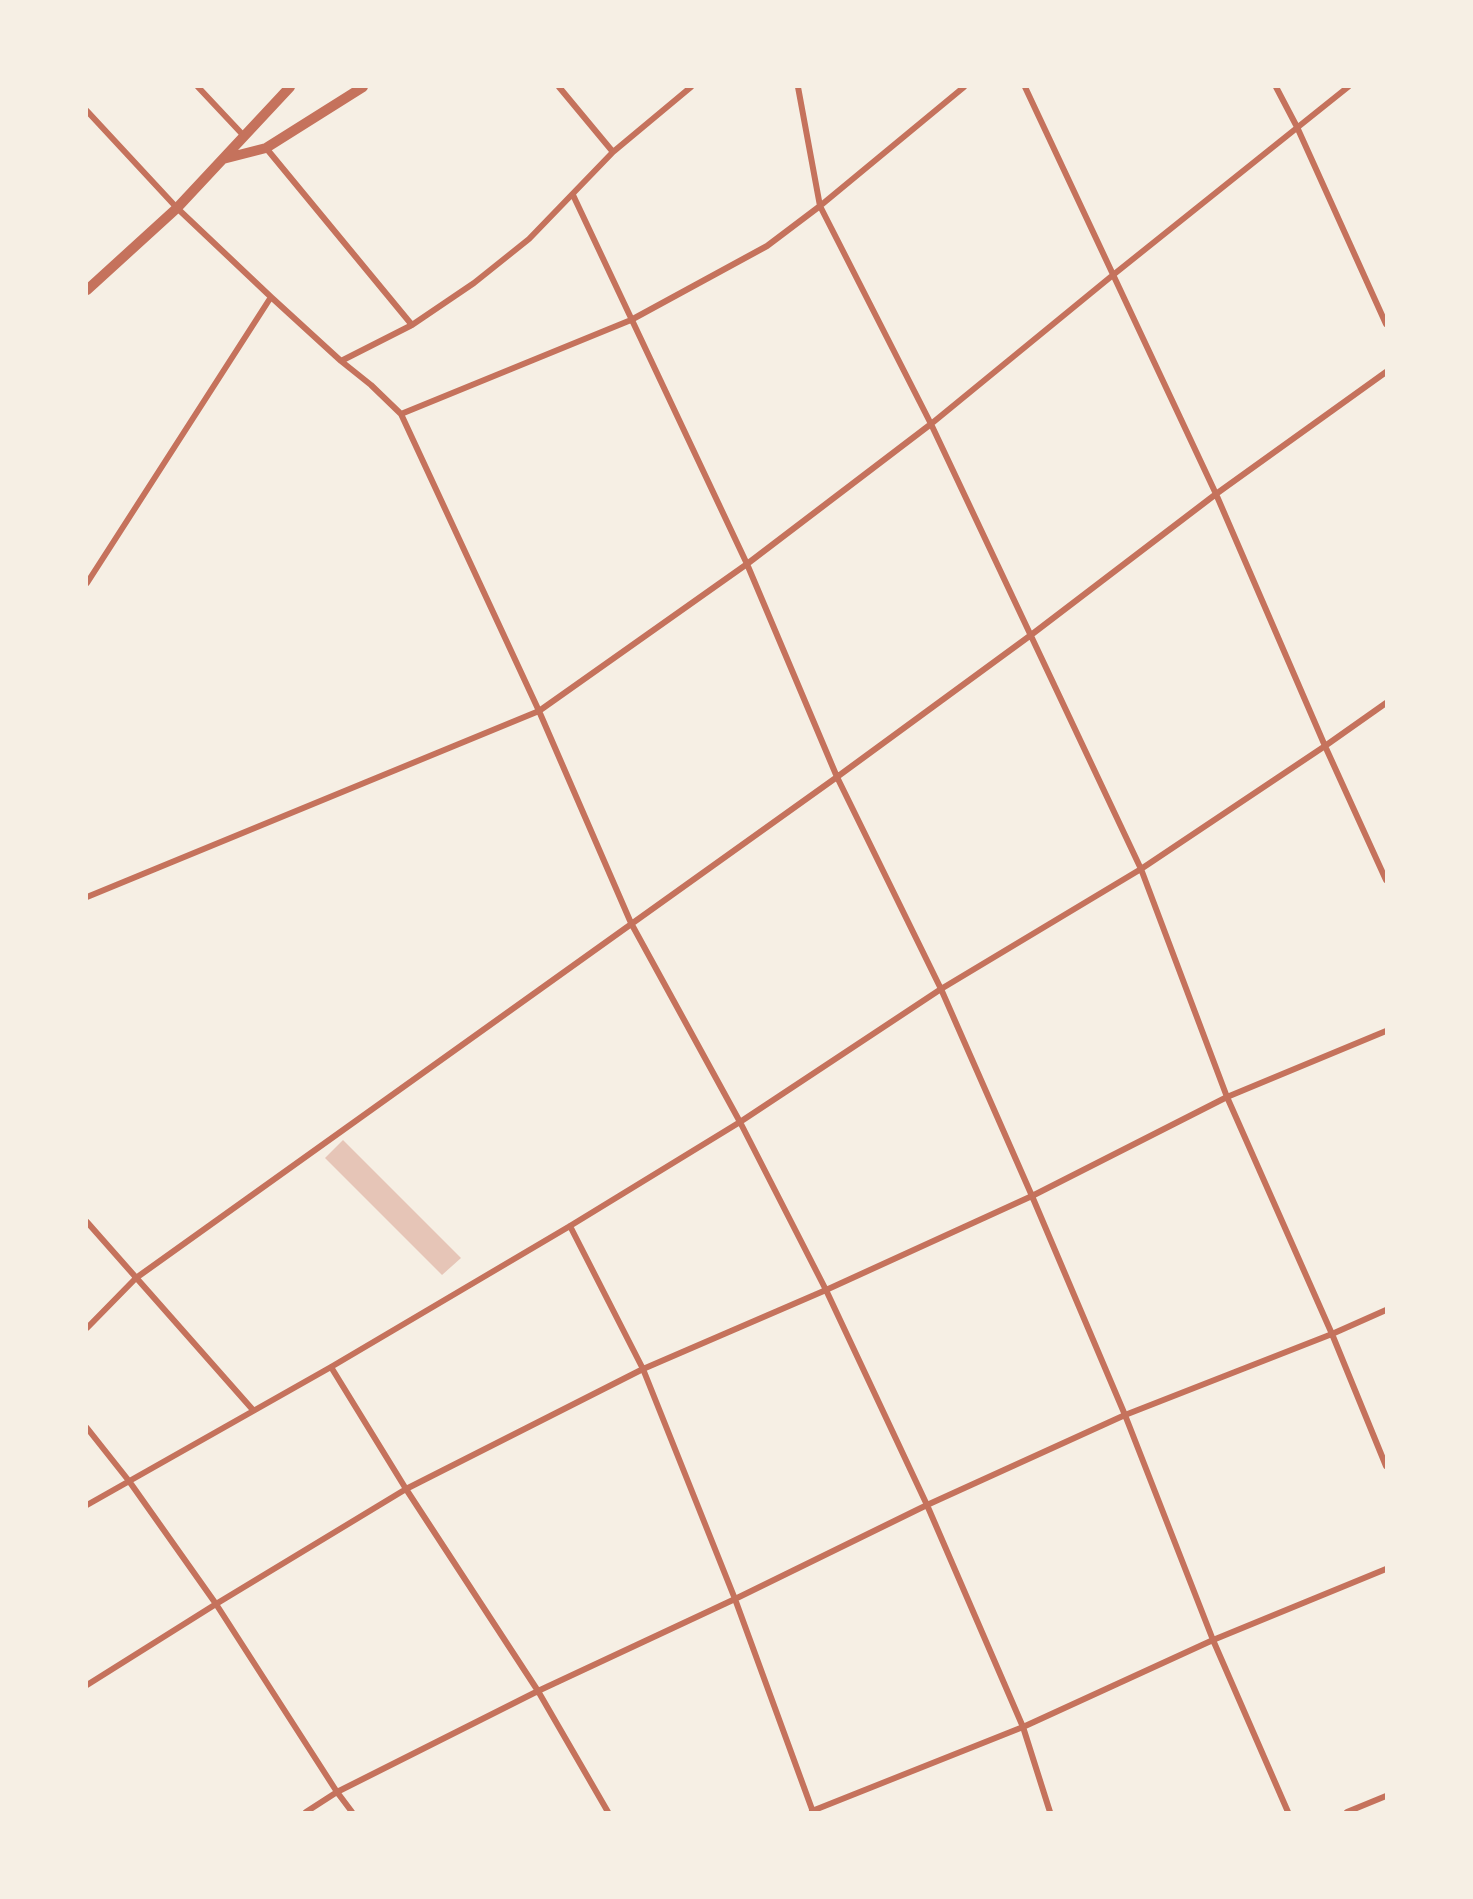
<!DOCTYPE html>
<html>
<head>
<meta charset="utf-8">
<style>
	body { margin:0 }
	#map { position:relative; width:1473px; height:1899px; overflow:hidden; background:#f6efe4; font-family:Poppins,sans-serif }
	canvas { display:block }
	.frame { position:absolute; inset:0; border:88px solid #f6efe4; pointer-events:none }
</style>
</head>
<body>
<div id="map">
<canvas width="1473" height="1899"></canvas>
<div class="frame"></div>
</div>
<script>
const ctx = document.querySelector('canvas').getContext('2d');
ctx.lineJoin = 'round';
function fillPath(path, color) {
  ctx.fillStyle = color;
  ctx.fill(path, 'evenodd');
}
function trace(path, color, width, dash) {
  ctx.strokeStyle = color;
  ctx.lineWidth = width;
  ctx.lineCap = dash ? 'butt' : 'round';
  ctx.setLineDash(dash || []);
  ctx.stroke(path);
}
fillPath(new Path2D(`
	M343,1140L461,1258L442,1275L325,1158Z`), '#e6c5b7');
trace(new Path2D(`
	M198,87L244,136
	M559,87L613,152
	M798,87L820,206L931,424L1141,869L1227,1097L1332,1334L1386,1466
	M1025,87L1216,494L1325,746L1386,880
	M1276,87L1297,127L1386,324
	M87,111L177,208L271,297L341,361L371,385L401,414L539,711L631,923L740,1122L826,1290L927,1505L1023,1727L1050,1812
	M266,148L412,325
	M573,195L747,564L837,777L941,989L1032,1196L1125,1415L1213,1640L1288,1812
	M341,361L412,325L474,283L529,239L613,152L691,87
	M401,414L631,320L767,246L820,206L964,87
	M87,583L271,297
	M87,897L539,711L747,564L931,424L1113,275L1348,87
	M87,1222L253,1410
	M570,1226L643,1369L735,1599L813,1812
	M87,1328L136,1278L837,777L1031,635L1216,494L1386,372
	M331,1367L406,1489L538,1691L608,1812
	M87,1428L129,1481L216,1604L337,1792L352,1812
	M87,1505L331,1367L570,1226L740,1122L941,989L1141,869L1325,746L1386,703
	M87,1685L216,1604L406,1489L643,1369L826,1290L1032,1196L1227,1097L1386,1031
	M812,1811L1023,1727L1213,1640L1386,1569
	M306,1812L337,1792L538,1691L735,1599L927,1505L1125,1415L1332,1334L1386,1310
	M1347,1812L1386,1796`), '#c5725c', 6);
trace(new Path2D(`
	M223,159L266,148L363,87
	M87,290L177,208L290,87`), '#c5725c', 10);
</script>
</body>
</html>
